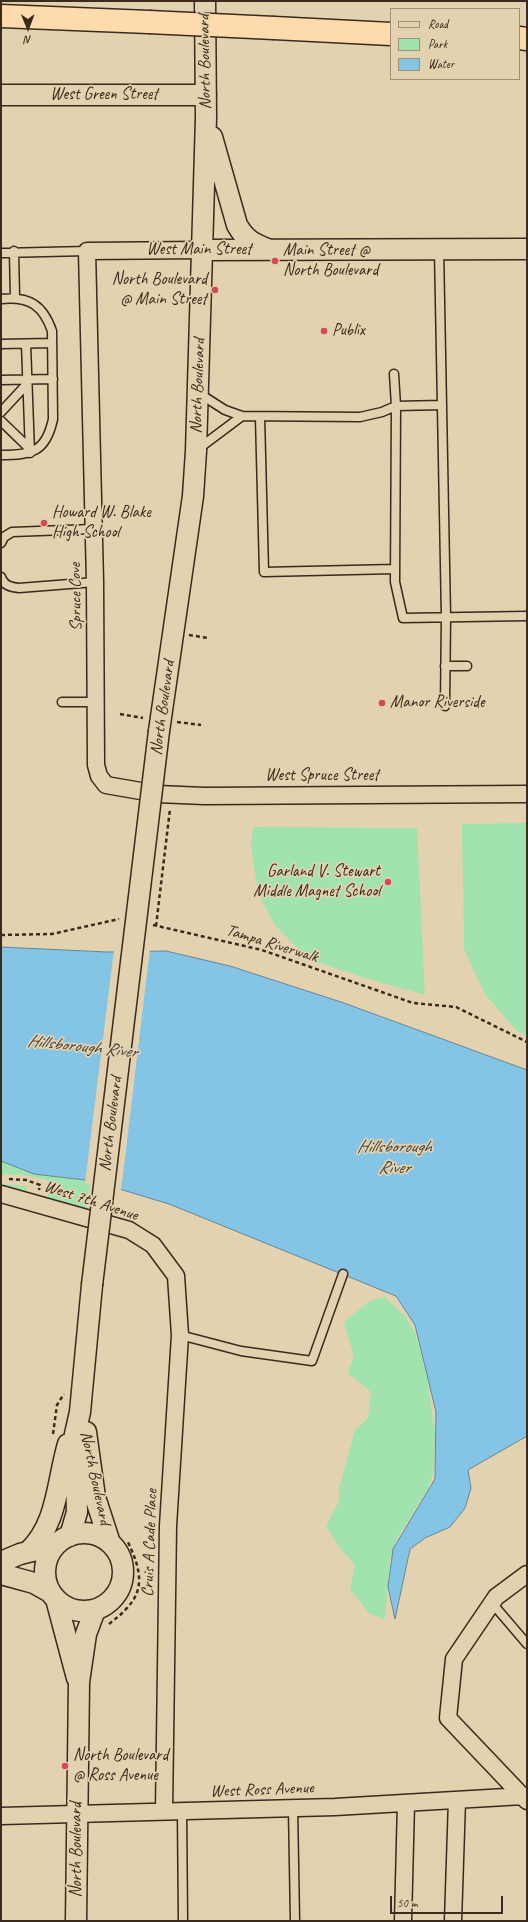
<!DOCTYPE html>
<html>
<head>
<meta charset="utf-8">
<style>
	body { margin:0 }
	#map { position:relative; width:528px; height:1922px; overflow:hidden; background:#e3d2af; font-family:Caveat,sans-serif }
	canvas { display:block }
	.frame { position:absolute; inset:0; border:2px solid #3b2a1e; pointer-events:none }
	.legend { position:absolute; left:390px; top:8px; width:130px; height:72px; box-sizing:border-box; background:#e3d2af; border:1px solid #a08f75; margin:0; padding:5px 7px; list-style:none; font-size:12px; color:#3b2a1e }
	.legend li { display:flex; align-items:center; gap:8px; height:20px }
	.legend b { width:20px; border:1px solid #a08f75 }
	.north { position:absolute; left:8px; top:8px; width:40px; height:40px; -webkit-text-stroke:3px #e3d2af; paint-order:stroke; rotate:179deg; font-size:11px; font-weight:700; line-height:16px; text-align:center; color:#3b2a1e }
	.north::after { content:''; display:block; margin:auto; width:14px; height:18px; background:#3b2a1e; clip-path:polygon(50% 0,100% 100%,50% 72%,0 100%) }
	.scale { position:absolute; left:390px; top:1896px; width:113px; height:18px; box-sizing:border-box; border:2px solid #3b2a1e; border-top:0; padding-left:5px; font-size:12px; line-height:14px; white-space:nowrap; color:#3b2a1e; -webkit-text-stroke:3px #e3d2af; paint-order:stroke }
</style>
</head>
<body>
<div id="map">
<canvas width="528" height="1922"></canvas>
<div class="frame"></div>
<ul class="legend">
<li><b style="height:5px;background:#e3d2af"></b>Road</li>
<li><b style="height:11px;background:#a0e3ae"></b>Park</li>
<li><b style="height:11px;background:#84c4e4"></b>Water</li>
</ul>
<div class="north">N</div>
<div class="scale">50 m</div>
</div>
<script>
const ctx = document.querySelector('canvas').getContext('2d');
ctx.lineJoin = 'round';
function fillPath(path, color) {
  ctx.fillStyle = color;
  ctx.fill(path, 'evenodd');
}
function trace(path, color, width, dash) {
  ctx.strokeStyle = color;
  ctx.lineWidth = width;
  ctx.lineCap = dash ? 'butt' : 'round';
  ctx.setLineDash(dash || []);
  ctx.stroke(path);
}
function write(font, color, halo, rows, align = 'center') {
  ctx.font = font + ' Caveat,sans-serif';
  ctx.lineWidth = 3.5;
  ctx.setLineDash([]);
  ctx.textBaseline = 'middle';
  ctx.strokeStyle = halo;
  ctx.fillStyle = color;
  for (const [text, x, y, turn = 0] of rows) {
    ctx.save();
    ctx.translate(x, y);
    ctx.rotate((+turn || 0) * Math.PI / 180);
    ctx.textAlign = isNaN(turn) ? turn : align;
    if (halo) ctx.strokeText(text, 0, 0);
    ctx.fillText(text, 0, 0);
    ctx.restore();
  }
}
fillPath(new Path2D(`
	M527,823V1036L517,1031L485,994L464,949L462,824Z
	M253,827L417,828L425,995L362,977L314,961L293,944L275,925L258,893L251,846Z
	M1,1161L34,1174L91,1181L86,1210L48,1200V1180L22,1175L1,1174Z
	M1,1184L26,1186V1194L1,1188Z
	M385,1297L405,1316L416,1334L427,1378L435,1431L434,1470L427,1491L397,1538L390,1558L385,1619L370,1614L350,1589L355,1565L340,1548L326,1526L339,1501V1489L355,1430L368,1418L371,1392L348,1373L354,1356L344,1322L370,1301Z`), '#a0e3ae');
const water = new Path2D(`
	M1,947L107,952L166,951L230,966L344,1003L527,1070V1436L468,1470L471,1488L465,1508L450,1527L425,1538L410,1549L395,1619L388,1587L393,1549L435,1479L436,1412L415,1325L396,1296L169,1204L93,1181L34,1174L1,1161Z`);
fillPath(water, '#84c4e4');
trace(water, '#678695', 1);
fillPath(new Path2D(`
	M150,949L121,1191L85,1183L114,950Z`), '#e3d2af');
const service = new Path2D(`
	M439,249L446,617L445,706
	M14,251L15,298
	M1,253L87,251
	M1,299C29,296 43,305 52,331L53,419C46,452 32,455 1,455
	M1,344L52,343
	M26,344L30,453
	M1,380L53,379
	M200,394L225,410L242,416L360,417L382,412L396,406L394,374
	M442,405L396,406L395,582L403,618L527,616
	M1,412L27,384
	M260,417L264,572L395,569
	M1,421L30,449
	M198,449L242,416
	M1,543L4,537L12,532L93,529
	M1,577C4,586 11,587 19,588L95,582
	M445,666H467
	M62,702H96
	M180,1335L241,1351L312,1361L343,1274
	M492,1603L527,1644
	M293,1807L295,1921
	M182,1811L183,1921`);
const minor = new Path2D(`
	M202,250L87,251L95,582L96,765L99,776L106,785L158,794L204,796L527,794
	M1,1194L129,1230L153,1245L176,1276L180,1335L168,1526L164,1811
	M527,1574L496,1597L454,1659L448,1718L527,1801
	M1,1816L335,1807L523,1796
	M403,1921L406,1803
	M453,1921L457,1800`);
const tertiary = new Path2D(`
	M1,95H206
	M212,137L237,225C245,239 252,243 267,249
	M202,250L527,249
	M159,731L193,496L196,451L206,118L205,1
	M86,1432L95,1497L110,1543
	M45 1572a39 39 0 1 1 78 0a39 39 0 1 1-78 0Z
	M70,1536L77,1512L75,1434L80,1412L92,1285
	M28,1552C58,1524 57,1481 68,1444
	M1,1562L20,1554L40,1549
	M1,1574L34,1583L50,1592
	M56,1599L77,1678
	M76,1921L79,1682L86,1634L95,1610`);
const motorway = new Path2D(`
	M1,16L149,22
	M274,28L391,34
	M519,38L527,39`);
trace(service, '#3b2a1e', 11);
trace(minor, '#3b2a1e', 19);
trace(tertiary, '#3b2a1e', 23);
trace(motorway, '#3b2a1e', 25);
trace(new Path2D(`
	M189,635L208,638
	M120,714L143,718
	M177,722L201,725
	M153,925L262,950L413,1003L456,1007L527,1042
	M156,926L170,809
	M1,935L52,934L119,919
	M9,1179L26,1180L40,1185L39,1190
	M53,1434L57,1405L64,1394
	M109,1624C115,1619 121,1615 126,1609C147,1588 139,1566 128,1542`), '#3b2a1e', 2.5, [4, 3]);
trace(service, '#e3d2af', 8);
trace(minor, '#e3d2af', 16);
trace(tertiary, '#e3d2af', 20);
trace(motorway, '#fedbac', 22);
const tertiaryBridge = new Path2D(`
	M92,1285L159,731`);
const motorwayBridge = new Path2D(`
	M149,22L274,28`);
trace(tertiaryBridge, '#3b2a1e', 23, []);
trace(motorwayBridge, '#3b2a1e', 25, []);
trace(tertiaryBridge, '#e3d2af', 20);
trace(motorwayBridge, '#fedbac', 22);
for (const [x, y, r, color] of [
	[275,261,4,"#d1495b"],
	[215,290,4,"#d1495b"],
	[324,331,4,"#d1495b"],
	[44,523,4,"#d1495b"],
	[382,703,4,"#d1495b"],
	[388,882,4,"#d1495b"],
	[65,1766,4,"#d1495b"]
]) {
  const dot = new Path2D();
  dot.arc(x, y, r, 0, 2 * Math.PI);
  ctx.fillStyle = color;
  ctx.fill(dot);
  trace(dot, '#e3d2af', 1.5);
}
write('17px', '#3b2a1e', '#e3d2af', [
	["North Boulevard",205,62,-91],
	["West Green Street",104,95],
	["West Main Street",199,250],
	["North Boulevard",198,386,-88],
	["Spruce Cove",76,597,-91],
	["North Boulevard",163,708,-82],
	["West Spruce Street",322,776],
	["Tampa Riverwalk",272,944,17],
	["North Boulevard",111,1124,-83],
	["West 7th Avenue",91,1201,18],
	["North Boulevard",95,1478,78],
	["Cruis A Cade Place",150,1543,-88],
	["West Ross Avenue",262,1790,-2],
	["North Boulevard",77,1850,-90]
]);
write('17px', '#3b2a1e', '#e3d2af', [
	["Main Street @",283,251],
	["North Boulevard",283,271],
	["North Boulevard",207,280,"right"],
	["@ Main Street",207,300,"right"],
	["Publix",332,331],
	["Howard W. Blake",52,513],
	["High School",52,533],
	["Manor Riverside",390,703],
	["Garland V. Stewart",380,872,"right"],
	["Middle Magnet School",380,892,"right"],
	["North Boulevard",73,1756],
	["@ Ross Avenue",73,1776]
], 'left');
write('italic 18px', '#46413c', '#e3d2af', [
	["Hillsborough River",82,1047,6],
	["Hillsborough",394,1147],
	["River",394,1168]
]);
</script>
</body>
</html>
